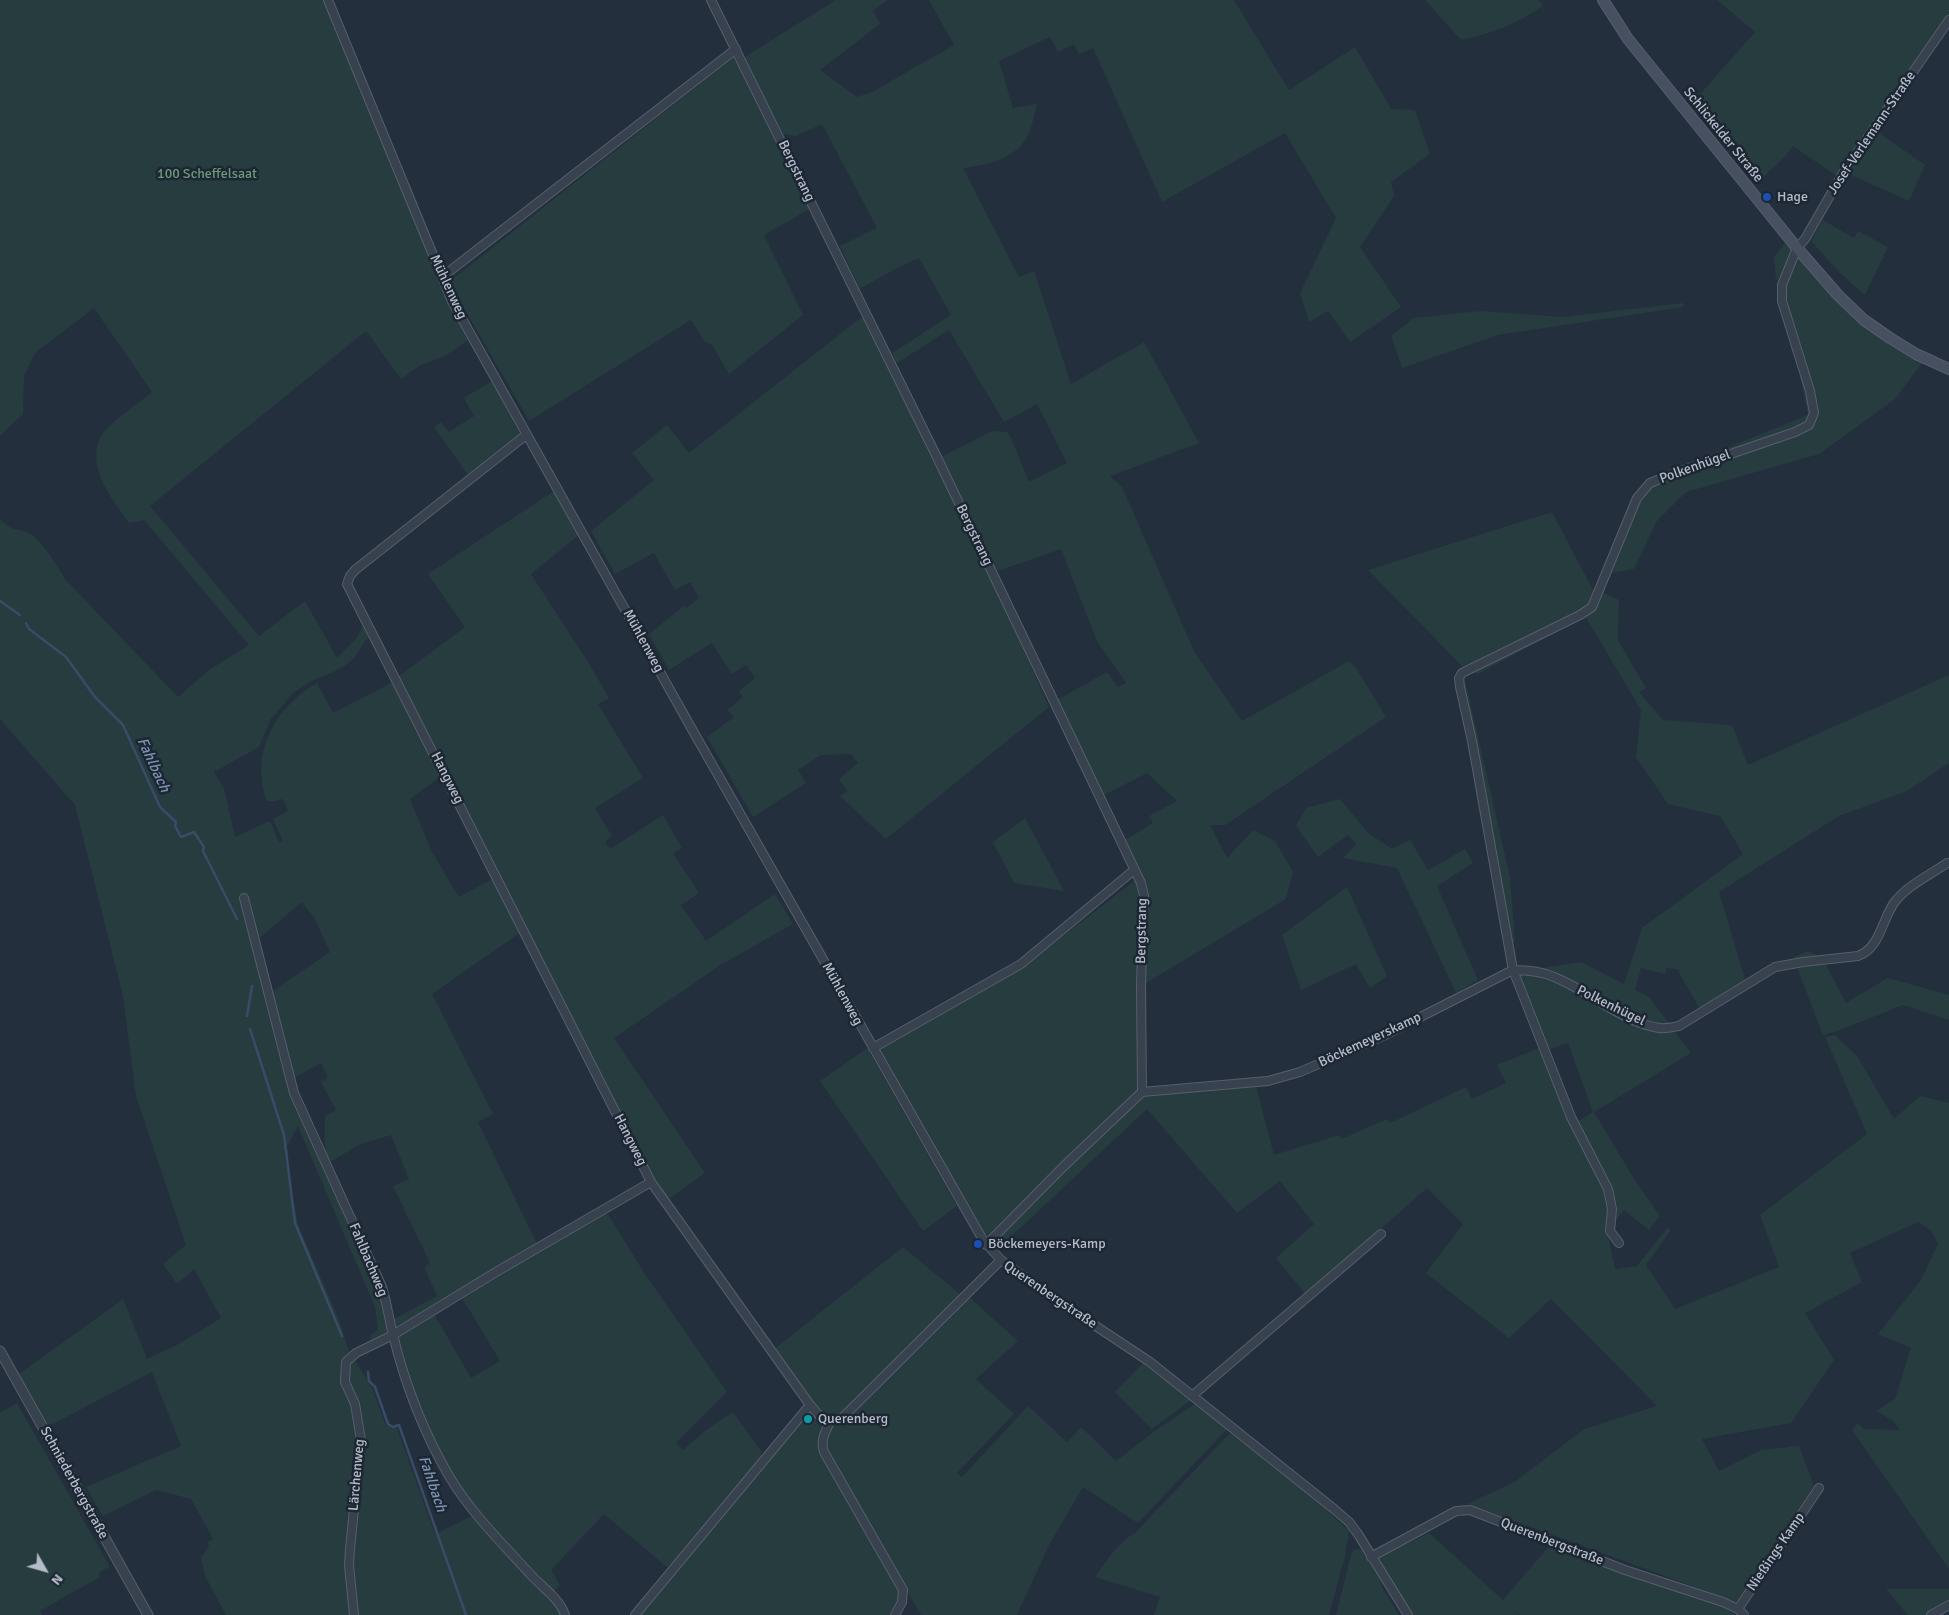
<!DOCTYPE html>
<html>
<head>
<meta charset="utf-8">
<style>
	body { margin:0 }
	#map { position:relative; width:1949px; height:1615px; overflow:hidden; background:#242f3e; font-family:Signika,sans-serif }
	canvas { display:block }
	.north { position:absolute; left:20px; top:1545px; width:50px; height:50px; -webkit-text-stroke:4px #1d2633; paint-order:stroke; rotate:128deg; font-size:14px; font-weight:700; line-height:20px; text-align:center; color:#b4bcc9 }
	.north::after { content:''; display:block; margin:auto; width:18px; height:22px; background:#b4bcc9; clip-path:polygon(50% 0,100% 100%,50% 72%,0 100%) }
</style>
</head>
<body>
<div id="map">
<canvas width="1949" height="1615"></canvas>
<div class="north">N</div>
</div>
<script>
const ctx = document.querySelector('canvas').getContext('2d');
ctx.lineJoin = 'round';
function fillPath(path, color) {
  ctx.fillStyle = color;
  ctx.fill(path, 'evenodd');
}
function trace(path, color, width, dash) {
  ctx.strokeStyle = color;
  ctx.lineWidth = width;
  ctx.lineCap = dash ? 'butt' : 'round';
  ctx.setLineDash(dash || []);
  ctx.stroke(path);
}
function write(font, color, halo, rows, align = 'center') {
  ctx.font = font + ' Signika,sans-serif';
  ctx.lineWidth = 5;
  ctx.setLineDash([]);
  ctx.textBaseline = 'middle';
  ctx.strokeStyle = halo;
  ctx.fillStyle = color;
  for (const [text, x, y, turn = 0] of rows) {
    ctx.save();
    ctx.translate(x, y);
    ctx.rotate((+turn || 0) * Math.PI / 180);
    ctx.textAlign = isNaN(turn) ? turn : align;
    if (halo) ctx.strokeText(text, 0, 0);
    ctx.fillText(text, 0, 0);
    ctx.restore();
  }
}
fillPath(new Path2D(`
	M0,0H324L449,305L468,340L445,356L419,366L401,379L366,331L150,506L259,636L305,601L337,658L356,639L364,624L370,634L354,658L346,665L331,673L311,681L294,692L271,719L259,747L214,772L224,789L235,837L270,821L279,842L283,841L273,819L288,811L283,799L275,801H267C249,753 276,706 317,683L333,713L395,681L442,776L410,799L432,852L459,897L494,878L398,677L465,627L428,574L554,491L579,535L531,574L590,665L609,698L598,704L643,778L595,808L612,836L605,842L610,849L663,815L682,848L673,854L699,893L681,905L706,941L775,894L793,924L719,966L614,1038L705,1173L666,1201L653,1182L521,932L432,994L493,1114L478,1122L538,1246L606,1211L643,1271L727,1392L676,1443L683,1450L706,1430L733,1412L761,1451V1457L668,1568L604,1514L551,1570L560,1585L553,1593L480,1515L450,1476L415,1401L394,1336L433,1312L471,1378L500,1361L461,1296L393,1332L392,1320L437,1296L424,1267L430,1263L393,1186L409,1179L391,1135L361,1144L328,1163L325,1157V1116L336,1110L321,1082L328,1077L321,1063L292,1079L270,993L330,952L315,919L302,902L257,940L292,1094L385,1303L391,1334L371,1343L370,1336L378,1330L375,1307L298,1126L284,1152L298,1225L338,1317L348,1349L372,1388L386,1425L397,1428L435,1534L472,1516L560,1609L561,1615H226L205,1576L201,1557L209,1546L207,1542L213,1539L191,1499L156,1490L103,1516L86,1487L181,1446L152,1372L49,1426L123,1559H121L18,1375L123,1299L147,1359L175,1346L221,1318L194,1269L177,1284L163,1264L186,1245L136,1096L123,996L75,805L0,719V519C13,533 18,527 31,534C40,539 60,569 64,578L178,697L209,670L249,645L144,520L129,523C113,500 86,468 100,438C105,426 140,402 152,392L94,308L35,353L24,376L23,414L0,436Z
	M836,0H888L873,10L880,24L820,70L857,97L872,92L954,45L929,0H1234L1289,90L1355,47L1391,109L1415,110L1430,154L1391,182L1394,196L1360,247L1401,307L1350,342L1328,311L1309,322L1300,293L1336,218L1285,133L1162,202L1093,48L1079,54L1074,44L1058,52L1050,37L999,61L1013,108L1037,104C1035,113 1033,122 1030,130C1020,159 988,165 963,168L1019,277L1034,271L1071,384L1144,342L1199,443L1110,476L1122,487L1195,653L1242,721L1349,661L1356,668L1386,717L1225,825H1210L1227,858L1253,830L1275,841L1293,872L1286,899L1141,986L1145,1092L1149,1094L1256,1086L1274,1155L1339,1135L1341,1139L1387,1119L1390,1123L1466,1087L1472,1099L1506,1083L1497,1065L1539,1048L1568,1120L1572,1125L1593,1112L1568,1043L1546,1051L1516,972L1581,962L1624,984L1642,928L1743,854L1720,816L1668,804L1636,757L1641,710L1585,616L1478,674L1470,672L1464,676L1510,877L1515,942L1510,945L1461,680L1463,667L1368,570L1552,512L1595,594C1613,557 1618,510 1648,480L1808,415L1797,359L1801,353L1782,281L1776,279L1774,257L1786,242C1828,286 1867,335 1922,363L1895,399L1819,454L1686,492L1656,522L1634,569L1611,573L1602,592L1619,600L1618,640L1646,688L1639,692L1663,720L1732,725L1748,765L1949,675V763L1907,791L1839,816L1719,892L1746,982L1701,1011L1677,969L1667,968L1665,974L1641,968L1635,990L1649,997L1691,1053L1594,1112L1634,1179L1660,1216L1649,1230L1624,1210L1614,1223L1615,1206L1613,1193L1585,1141L1605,1189L1609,1209L1607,1231L1615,1269L1637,1266L1668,1227L1670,1231L1646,1265L1675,1309L1779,1267L1760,1215L1867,1134L1825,1037L1835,1035L1857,1056L1894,1119L1920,1096L1949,1103V1569L1852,1430L1858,1423L1864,1429L1900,1430L1893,1421L1876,1411L1895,1399L1911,1348L1878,1334L1921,1280L1938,1244L1931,1230L1918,1222L1850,1253L1862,1282L1805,1313L1834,1360L1791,1423L1702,1439L1719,1471L1761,1450L1799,1446L1814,1486L1736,1602L1468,1504L1516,1481L1584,1429L1657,1406L1551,1299L1509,1338L1426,1273L1463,1224L1427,1188L1306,1295L1276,1258L1314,1224L1280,1181L1237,1213L1147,1109L998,1249L985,1233L877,1049L1019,970L1142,875L1125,840L1153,823L1149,816L1177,801L1147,773L1102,796L1096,779L1057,700L1107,672L1118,687L1126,683L1097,641L1061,549L998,571L941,457L992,431L1007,432L1011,438L1029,482L1067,463L1037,404L1004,422L949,330L897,363L892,353L951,315L919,258L897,268L860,289L840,246L877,228L822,124L796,136L783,134L743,58Z
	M1425,0H1539L1543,6C1518,23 1491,34 1461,40Z
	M1717,0H1949V15L1837,176L1793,146C1784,160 1771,168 1761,180L1695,100L1755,32Z
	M734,57L809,209L764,235L803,315L729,374L712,345L705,342L691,320L529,421L449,282Z
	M1875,130L1925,165L1909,201L1849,174Z
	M1823,220L1854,238L1858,231L1888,247L1865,295L1841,274L1811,241Z
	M1683,303L1684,307L1498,335L1402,368L1391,336L1414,318L1480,311L1563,317Z
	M863,316L991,577L1049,707L886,839L840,796L847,791L839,779L858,763L851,754L821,755L798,770L806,783L753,817L707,737L734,717L727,710L743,697L739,691L755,678L746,665L732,674L712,643L669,670L649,634L684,606L686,608L699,598L690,582L675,590L654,553L615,574L591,531L654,480L632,453L667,425L689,453Z
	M492,381L520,434L468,475L434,427L441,422L449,432L474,416L464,398Z
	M1340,799L1368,833L1392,849L1410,840L1428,870L1465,849L1473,863L1437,886L1478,980L1456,993L1397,868L1343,858L1356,844L1348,835L1318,857L1296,826L1306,808Z
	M1025,818L1064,891L1014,883L993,842Z
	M1347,887L1387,976L1370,988L1356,964L1301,990L1282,935Z
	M1808,951L1822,957L1846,1003L1888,978L1949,995V1020L1903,1005L1835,1032L1823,1035L1793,957Z
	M867,1048L957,1206L923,1231L820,1081Z
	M903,1247L961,1295L841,1417H826L813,1404L773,1350Z
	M969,1297L1018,1341L976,1379L1014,1414L957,1473L962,1477L1028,1406L1067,1442L1081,1427L1116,1461L1155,1431L1195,1404L1228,1428L1138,1523L1083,1487L1049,1545L1017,1615H921L825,1452L823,1438L830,1423L843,1419Z
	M1143,1363L1191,1400L1152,1429L1115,1392Z
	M17,1403L110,1567L99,1572L100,1577L40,1611L42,1615H0V1413Z
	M808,1410L821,1423L825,1425L820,1436L900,1588L899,1602L892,1615H639Z
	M1229,1434L1233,1435L1307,1492L1349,1531L1345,1556L1329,1615H1154L1160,1597L1095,1577C1106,1561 1118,1542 1136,1532Z
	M1429,1533L1503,1600L1550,1545L1721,1606L1736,1615H1520L1515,1611L1518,1615H1411L1377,1558Z
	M1358,1549L1363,1551L1379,1571L1383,1589L1399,1615H1336L1351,1555L1354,1550Z
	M1886,1589H1949V1602L1925,1615H1908Z`), '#263c3f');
trace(new Path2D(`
	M0,601L20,615
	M26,623L29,629L66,657L95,697L123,725L160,807L176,822L175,826L181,837L194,832L204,847L203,851L237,919
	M247,1016L252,986
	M250,1029L284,1135L295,1223L342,1336
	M368,1372L369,1381L375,1387L388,1424L393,1427L399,1425L466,1615`), '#394c67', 2.5);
const minor = new Path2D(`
	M328,0L452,301L693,731L983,1240L1001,1260L1055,1299L1150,1362L1334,1509L1349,1522L1358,1534L1408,1615
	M711,0L933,449L1141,883L1144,896L1141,985L1142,1092
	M442,277L736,49
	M526,435L355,570L350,576L347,584L651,1182L810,1405C823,1419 822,1424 842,1418L1001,1260
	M244,898L294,1093L382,1287C387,1303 389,1319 393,1335C405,1384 424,1433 449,1476C471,1513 502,1543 531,1575C542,1587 560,1599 565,1615
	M873,1048L1021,964L1134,870
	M1619,1243L1610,1231L1612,1209L1608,1189L1571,1117L1513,970L1472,741L1460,687L1459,678L1462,673L1580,615L1592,607L1637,498L1650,483L1678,472L1795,432L1809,425L1814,413L1810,391L1782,301V285L1797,248L1805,239L1843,173L1949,20
	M986,1245L1063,1167L1142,1092L1268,1081L1300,1072L1383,1036L1513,970C1527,970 1541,971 1554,977C1590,991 1621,1022 1659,1028C1665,1029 1673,1027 1679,1026L1775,967L1803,962L1858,956C1880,948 1882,920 1894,903C1906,886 1930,875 1947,863
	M1192,1396L1381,1234
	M830,1422C825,1433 820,1440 824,1452L903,1590L902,1602L895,1615
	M1371,1557L1456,1511L1470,1510L1625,1570L1723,1602L1738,1609L1744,1615
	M1738,1609L1819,1488
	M354,1615L349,1565L350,1549L361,1440L355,1404L345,1382L346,1362L356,1353L393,1335L496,1272L651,1182
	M635,1615L810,1405
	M1931,1615L1949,1605`);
const tertiary = new Path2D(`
	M0,1351L148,1615`);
const secondary = new Path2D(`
	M1603,0L1628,39L1797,248L1838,295L1864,320L1890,338L1916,354L1949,369`);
trace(minor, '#565f6c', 10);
trace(tertiary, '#565f6c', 11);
trace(secondary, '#565f6c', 12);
trace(minor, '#38414e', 8);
trace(tertiary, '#38414e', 9);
trace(secondary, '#465061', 10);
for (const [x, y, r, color] of [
	[1767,197,5,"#1a4fb4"],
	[978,1244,5,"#1a4fb4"],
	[808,1419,5,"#0f9aa8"]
]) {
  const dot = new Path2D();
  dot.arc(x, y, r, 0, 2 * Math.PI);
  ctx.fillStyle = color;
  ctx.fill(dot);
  trace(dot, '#1d2633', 2);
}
write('14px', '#b4bcc9', '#1d2633', [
	["Josef-Verlemann-Straße",1872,133,-56],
	["Schlickelder Straße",1723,135,51],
	["Bergstrang",796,171,64],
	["Mühlenweg",448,287,65],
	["Polkenhügel",1695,467,-20],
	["Bergstrang",974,535,64],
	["Mühlenweg",643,641,61],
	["Hangweg",447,778,63],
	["Bergstrang",1142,931,-89],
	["Mühlenweg",842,994,61],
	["Polkenhügel",1611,1006,26],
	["Böckemeyerskamp",1370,1040,-25],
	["Hangweg",630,1140,63],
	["Fahlbachweg",368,1260,67],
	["Querenbergstraße",1050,1295,34],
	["Lärchenweg",357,1475,-85],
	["Schniederbergstraße",74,1483,61],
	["Querenbergstraße",1552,1542,21],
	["Nießings Kamp",1776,1552,-56]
]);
write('14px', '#6b9a76', '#1d2633', [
	["100 Scheffelsaat",207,174]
]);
write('14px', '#b4bcc9', '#1d2633', [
	["Hage",1777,197],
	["Böckemeyers-Kamp",988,1244],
	["Querenberg",818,1419]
], 'left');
write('italic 15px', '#7c92b1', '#1d2633', [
	["Fahlbach",153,765,65],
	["Fahlbach",432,1484,71]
]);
</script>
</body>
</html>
